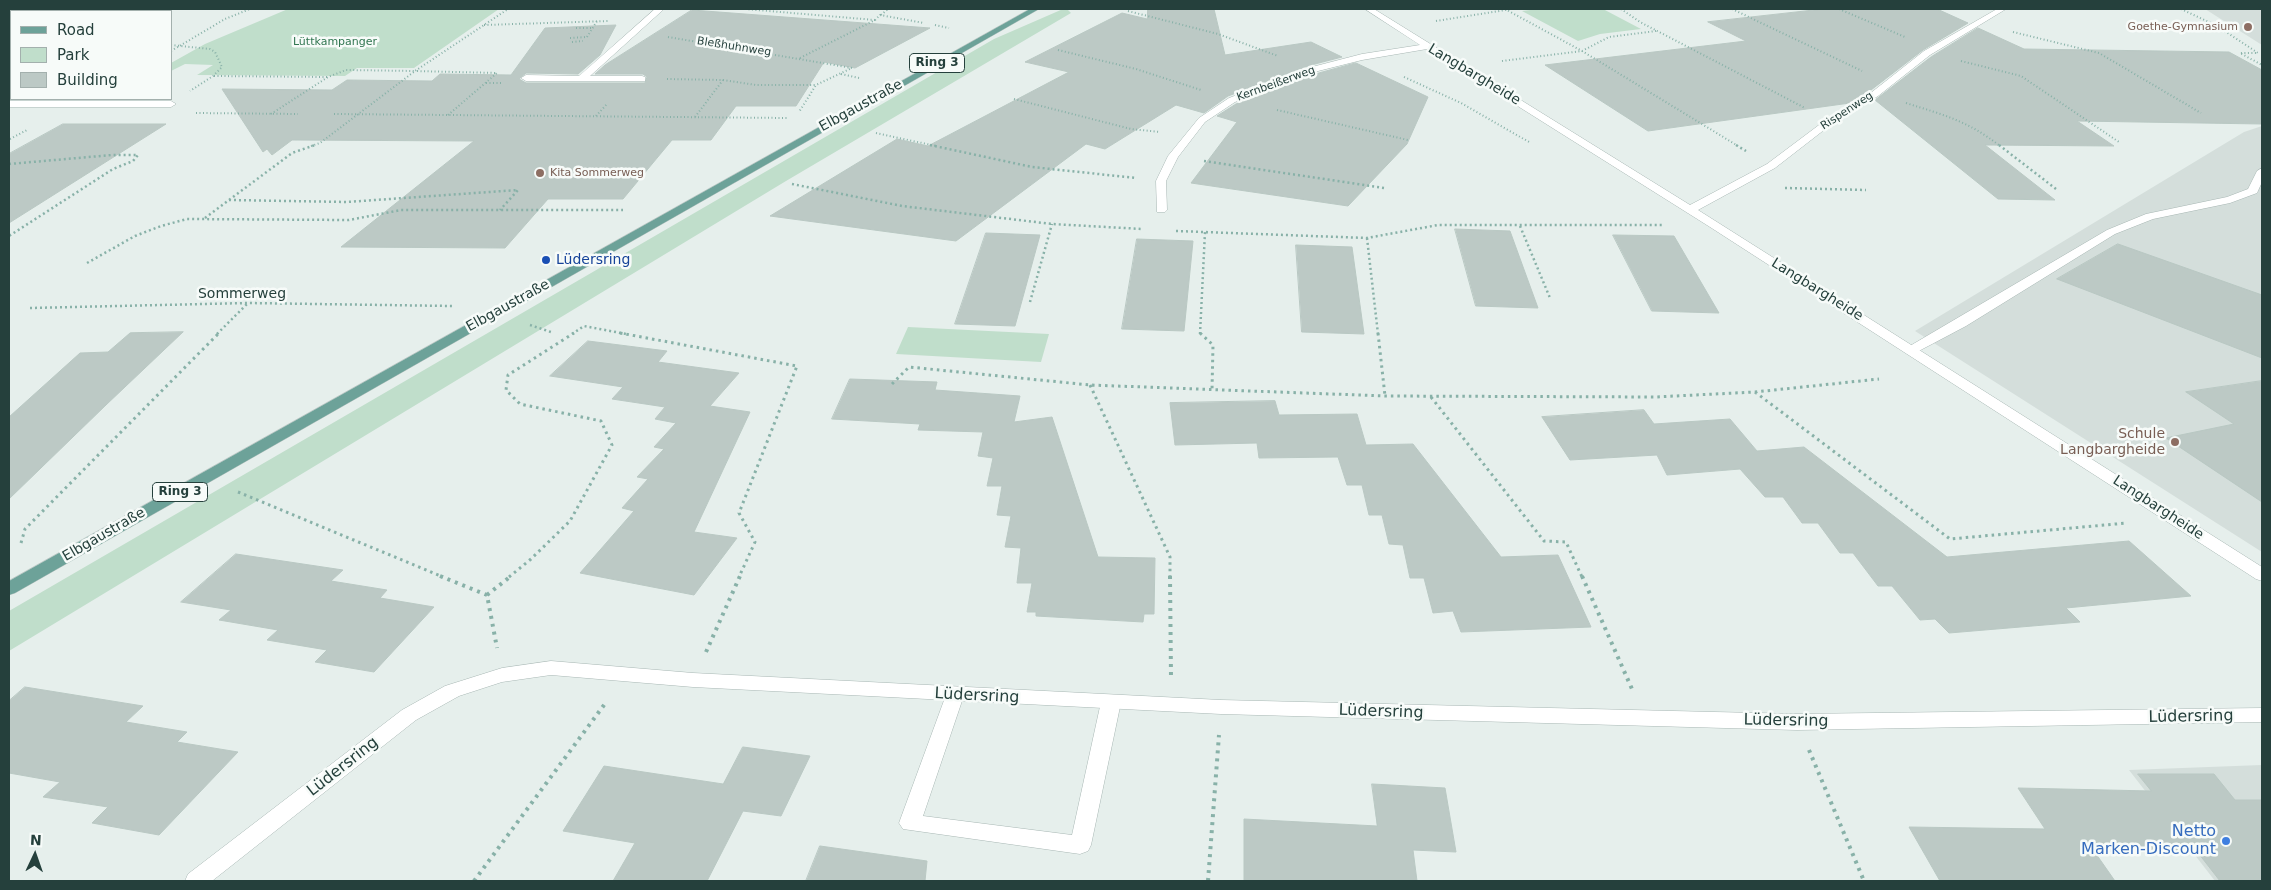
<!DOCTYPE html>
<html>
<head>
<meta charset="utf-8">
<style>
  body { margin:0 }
  #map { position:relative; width:2271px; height:890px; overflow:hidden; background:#e6efec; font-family:"DejaVu Sans",sans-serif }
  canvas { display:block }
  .frame { position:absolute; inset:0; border:10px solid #25403c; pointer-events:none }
  .legend { position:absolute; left:10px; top:10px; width:162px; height:90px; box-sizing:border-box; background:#f7fbf9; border:1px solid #a3b0ad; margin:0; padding:6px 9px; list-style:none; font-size:15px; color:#25403c }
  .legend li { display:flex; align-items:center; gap:10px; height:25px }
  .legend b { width:25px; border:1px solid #a3b0ad }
  .north { position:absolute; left:10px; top:830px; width:50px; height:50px; -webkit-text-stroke:4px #f7fbf9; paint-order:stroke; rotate:3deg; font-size:14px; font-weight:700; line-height:20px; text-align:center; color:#25403c }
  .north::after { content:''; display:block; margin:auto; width:18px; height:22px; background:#25403c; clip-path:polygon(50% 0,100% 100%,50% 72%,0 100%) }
</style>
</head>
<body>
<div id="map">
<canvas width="2271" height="890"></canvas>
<div class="frame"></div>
<ul class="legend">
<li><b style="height:6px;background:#6da299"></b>Road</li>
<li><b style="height:14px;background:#c0decb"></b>Park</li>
<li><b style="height:14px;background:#bcc9c5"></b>Building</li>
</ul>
<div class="north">N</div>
</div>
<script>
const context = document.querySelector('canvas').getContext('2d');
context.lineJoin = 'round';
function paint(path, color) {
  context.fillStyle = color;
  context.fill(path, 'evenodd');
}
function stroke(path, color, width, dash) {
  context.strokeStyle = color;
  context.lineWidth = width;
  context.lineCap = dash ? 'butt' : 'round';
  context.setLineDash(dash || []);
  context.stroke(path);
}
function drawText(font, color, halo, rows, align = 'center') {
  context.font = font + ' "DejaVu Sans",sans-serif';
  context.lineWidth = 5;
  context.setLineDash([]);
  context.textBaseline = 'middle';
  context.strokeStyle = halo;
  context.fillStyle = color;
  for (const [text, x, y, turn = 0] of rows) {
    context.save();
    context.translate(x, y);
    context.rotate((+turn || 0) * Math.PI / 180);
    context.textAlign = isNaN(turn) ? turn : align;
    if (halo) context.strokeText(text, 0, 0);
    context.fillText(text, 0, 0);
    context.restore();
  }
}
paint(new Path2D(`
  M2205 9H2262V45Z
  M2262 126V552L1915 331 2244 132Z
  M2262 765V881H2215L2129 770Z`), '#d4dedb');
paint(new Path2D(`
  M288 9H499L414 68H357L345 76 197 75 213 65 185 64 171 71V63L205 44Z
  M1063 9H1067L1071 13 786 181 9 651V611L994 39Z
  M1539 9H1603L1641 29 1600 34 1578 41 1522 11Z
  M908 327 1049 334 1041 362 896 354Z`), '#c0decb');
const building = new Path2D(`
  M1148 9H1214L1225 55 1311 42 1342 57 1311 65 1228 96 1204 113 1176 105 1105 149 1086 144 956 241 770 216 897 139 928 146 1069 72 1025 62 1122 13 1147 19Z
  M1823 9H1937L1968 23 1923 50 1871 90 1850 103 1648 131 1545 65 1746 41 1708 22Z
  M692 10 930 28 855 68 824 62 796 106H736L711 140H672L623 199H548L505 248 341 247 474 141 292 140 272 155 267 149 263 152 222 89 332 90 347 80 432 81 440 74 511 75 545 28 616 25 600 55 578 74 526 73 519 79 526 83H645L647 77 643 74H595L605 65Z
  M1978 28 2024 49 2229 52 2262 70V124L2077 121 2114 146 1985 145 2055 200 1998 199 1875 100 1931 57Z
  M1356 63 1428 97 1407 144 1348 206 1191 183 1237 122 1217 116 1236 104 1319 73Z
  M63 124H166L9 223V154Z
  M1455 229 1510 231 1538 308 1476 306Z
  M986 233 1040 235 1015 326 955 324Z
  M1613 235 1674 236 1719 313 1652 311Z
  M1137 239 1193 241 1184 331 1122 329Z
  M2118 244 2262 295V358L2057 279Z
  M1296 245 1352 247 1364 334 1302 332Z
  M183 332 106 405 9 499V417L80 353 108 352 130 333Z
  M588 341 667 351 658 362 739 373 710 406 750 412 694 532 737 538 694 595 580 573 634 511 622 508 648 479 637 477 664 449 654 447 676 423 655 419 665 407 612 399 623 387 550 376Z
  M850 379 937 382 935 390 1020 396 1014 422 1052 417 1098 557 1155 558 1154 614H1144L1143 622 1036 616V612H1027L1032 583H1017L1021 548 1005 547 1011 516 997 515 1002 486H987L993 458 978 456 983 432 918 430 920 424 832 419Z
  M2262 381V502L2166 438 2234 424 2186 392Z
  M1275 401 1279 415 1357 414 1366 445 1413 444 1501 557 1558 555 1591 627 1461 632 1453 611 1433 613 1424 578H1410L1403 545 1389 544 1382 515H1369L1362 485H1347L1338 457 1259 458 1257 443 1175 445 1170 403Z
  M1644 410 1654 424 1730 419 1757 451 1804 447 1947 557 2129 541 2191 596 2066 608 2080 622 1949 633 1935 619 1920 620 1892 586H1878L1853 553H1840L1818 523H1802L1783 497H1765L1740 469 1667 475 1657 455 1570 460 1542 417Z
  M236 554 343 570 331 581 387 590 380 598 434 607 374 672 315 662 327 650 267 640 278 630 219 620 231 610 181 602Z
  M25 687 143 706 126 722 187 732 177 742 238 752 159 835 92 823 108 807 43 797 60 782 9 773V701Z
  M743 747 810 756 781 816 743 811 707 881H613L635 843 563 831 604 766 723 784Z
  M2138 774H2214L2235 800H2262V881H2220L2199 854 2094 851 2115 881H1940L1909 827 2045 829 2018 788 2151 791Z
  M1372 784 1445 788 1456 852 1413 850 1417 881H1244V819L1377 826Z
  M820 846 927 861 925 881H806Z`);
paint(building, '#bcc9c5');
stroke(building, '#b9c8c3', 1);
const service = new Path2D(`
  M2262 168V182L2257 193 2230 203 2153 219 2115 234 1966 326 1915 353 1910 354 1903 350 2107 230 2146 214 2227 197 2248 189 2257 171Z
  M955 688 962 690 964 695 923 816 1072 835 1101 702 1104 697 1111 695 1118 697 1121 702 1091 845 1088 851 1080 854 903 829 899 823 946 695 948 690Z`);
const minor = new Path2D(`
  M30 9H44L41 11H29Z
  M655 9H664L590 76H642L645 77V81H526L521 78 526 75 579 76Z
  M1365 9H1374L1690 205 1767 164 1827 119 1872 92 1924 51 1997 9H2006L1930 55 1878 96 1833 123 1775 168 1698 210 2262 567V581L2256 579 1710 227 1427 49 1362 60 1318 71 1235 102 1205 122 1178 157 1166 181 1167 210 1165 212H1157L1156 181 1168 156 1199 118 1229 98 1312 67 1362 54 1420 45Z
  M9 18H11V23H9Z
  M9 101H171L176 104 171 107H9Z
  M551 661 693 673 1221 700 1797 714 2262 708V722L1797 730 1221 714 693 687 551 675 502 682 459 696 416 720 212 881H185L188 874 402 710 445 686 502 668Z`);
const primary = new Path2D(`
  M1030 9H1039L15 593 9 595V581Z`);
stroke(service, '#a8b7b4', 1);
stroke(minor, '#a8b7b4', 1);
stroke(primary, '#c2cac8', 1);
stroke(new Path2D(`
  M75 9 85 11
  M745 9 875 20
  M1505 9 1582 51 1738 146
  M1621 9 1640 22 1805 108
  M1732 9 1862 71
  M1839 9 1905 37
  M2181 9 2217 26 2258 53H2240L2262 65
  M1128 11 1218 34 1278 56
  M881 15 888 9
  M1436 21 1512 9
  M484 25 608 21
  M935 25 949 28
  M576 28H593
  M2013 32 2099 53 2201 113
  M587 37 597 21
  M668 37 852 68 816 85 799 112
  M570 38 587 37
  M572 42 583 41
  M171 45 210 49 215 52 222 67 213 76 190 91
  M1058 50 1136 69 1201 90
  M171 51 225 19 250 9
  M9 57 11 58
  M800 58 875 20 880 15 924 23
  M1502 61 1582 51 1609 37 1656 31
  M1961 61 2021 76 2119 142
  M841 74 859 78
  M214 76 327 77
  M1404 77 1461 103 1529 142
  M667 79 723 80 756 85H816
  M486 83H502
  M1014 99 1131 129 1160 132
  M1906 103C1944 115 1968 121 2000 146
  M1277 110 1408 140
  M196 113 298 114
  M271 114 328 77 346 70 415 71
  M334 114 788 118
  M448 115 497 73 415 71 508 9
  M596 116 607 104
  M695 117 723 80
  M876 133 936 146
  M10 139 27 130
  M311 146 320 143 415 71`), '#88b1a8', 2, [1, 2.5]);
stroke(new Path2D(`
  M930 145 1032 167 1136 178
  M1736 145 1746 151
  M1999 145 2056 189
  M1204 161 1384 188
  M9 164 112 155H138L133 161 113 169 9 236
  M792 184 902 206 1052 224 1142 229
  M1785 188 1866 190
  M229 200 347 202 518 190 500 210
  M205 218 292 153 315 145
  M1520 226 1550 298
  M1176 231 1367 238 1438 225H1663
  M1367 238 1378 334
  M87 263 135 236 161 226 187 219 349 220 401 210H623
  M1030 302 1052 224
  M30 308 248 303 452 306
  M530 325 551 332
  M217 334 248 303
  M572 334 584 326 626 334
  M1200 334 1205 232`), '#88b1a8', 2.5, [2, 3]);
stroke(new Path2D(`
  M620 333 797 366 739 513 755 542 739 577
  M1200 333 1213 345 1212 390
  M1378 333 1385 396
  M892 384 909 367 1090 385 1385 396 1655 397 1755 392 1879 379
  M1090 385 1170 557V577
  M1755 392 1950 539 2127 523
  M1431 397 1544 541 1566 542 1582 577
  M238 492 443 577
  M21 543 25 529 219 333
  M509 577 531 559 570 521 612 445 601 421 520 404 506 390 508 375 574 333`), '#88b1a8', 3, [2.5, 4]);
stroke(new Path2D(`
  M440 576 487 595 497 648
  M1170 576 1171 677
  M1582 576 1632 689
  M487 595 511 576
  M706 652 740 576
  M1809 750 1864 881
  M474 881 607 701
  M1208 881 1219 735`), '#88b1a8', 4, [3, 5]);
paint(service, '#fff');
paint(minor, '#fff');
paint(primary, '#6da299');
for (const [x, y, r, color] of [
  [2248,27,5,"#8d6e63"],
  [540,173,5,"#8d6e63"],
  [546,260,5,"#1a4fb4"],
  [2175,442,5,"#8d6e63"],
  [2226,841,5,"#3f7fe0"]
]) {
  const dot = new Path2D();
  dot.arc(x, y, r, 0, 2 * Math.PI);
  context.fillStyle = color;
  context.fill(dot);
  stroke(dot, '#f7fbf9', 2);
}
drawText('11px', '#785e54', '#f7fbf9', [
  ["Goethe-Gymnasium",2238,27],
  ["Kita Sommerweg",550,173,"left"]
], 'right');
drawText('11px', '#317651', '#f7fbf9', [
  ["Lüttkampanger",335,42]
]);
drawText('11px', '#25403c', '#f7fbf9', [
  ["Bleßhuhnweg",734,47,9],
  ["Kernbeißerweg",1276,84,-20],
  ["Rispenweg",1847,111,-33]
]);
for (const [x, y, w] of [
  [937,63,55],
  [180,492,55]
]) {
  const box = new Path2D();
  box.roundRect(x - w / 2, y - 9.5, w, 19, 4);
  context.fillStyle = '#f7fbf9';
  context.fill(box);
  stroke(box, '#25403c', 1);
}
drawText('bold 12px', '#25403c', null, [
  ["Ring 3",937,63],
  ["Ring 3",180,492]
]);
drawText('14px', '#25403c', '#f7fbf9', [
  ["Langbargheide",1474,75,31],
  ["Elbgaustraße",861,106,-29],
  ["Langbargheide",1817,290,32],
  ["Sommerweg",242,294],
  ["Elbgaustraße",508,306,-29],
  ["Langbargheide",2158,508,33],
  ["Elbgaustraße",104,535,-30]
]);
drawText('14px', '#164399', '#f7fbf9', [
  ["Lüdersring",556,260]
], 'left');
drawText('14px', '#785e54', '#f7fbf9', [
  ["Schule",2165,434],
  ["Langbargheide",2165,450]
], 'right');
drawText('16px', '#25403c', '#f7fbf9', [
  ["Lüdersring",977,696,3],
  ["Lüdersring",1381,712,2],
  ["Lüdersring",2191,717,-1],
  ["Lüdersring",1786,721,1],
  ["Lüdersring",343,767,-38]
]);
drawText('16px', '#366cbe', '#f7fbf9', [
  ["Netto",2216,832],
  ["Marken-Discount",2216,850]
], 'right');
</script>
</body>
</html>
